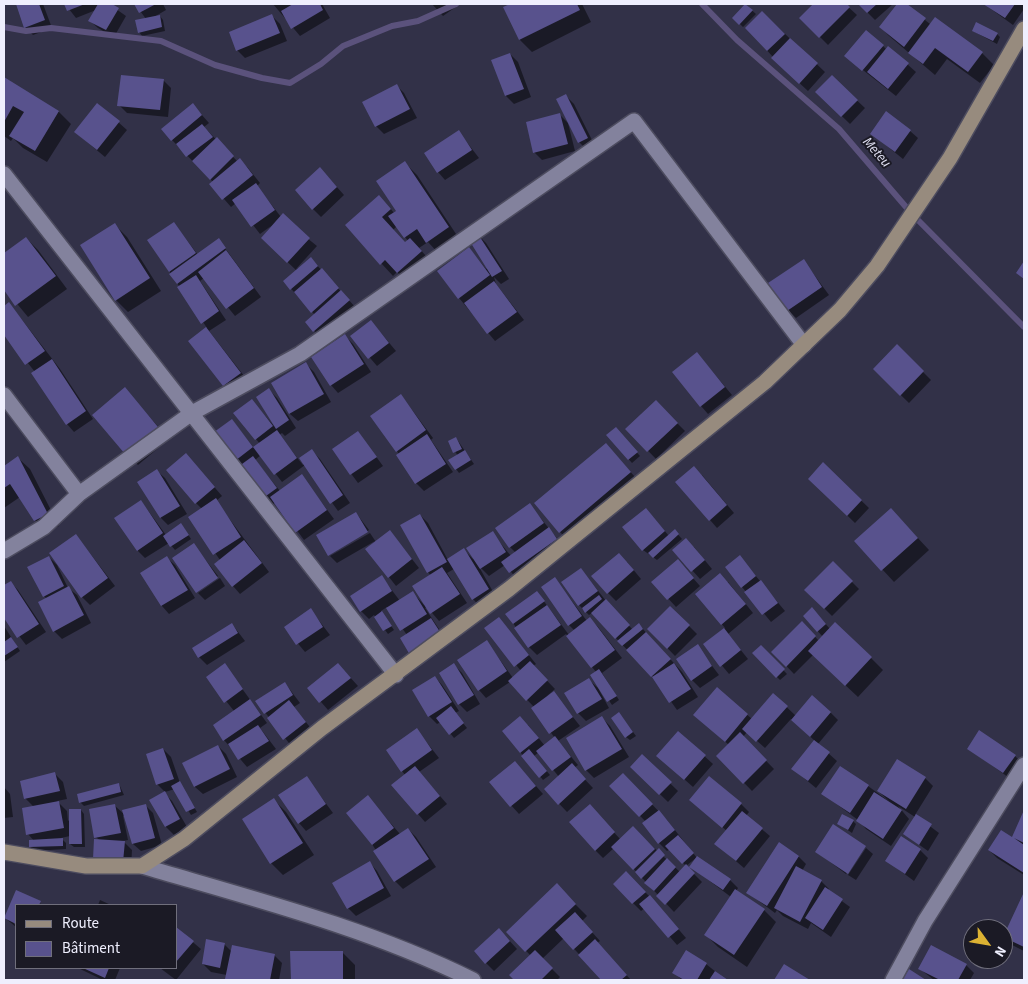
<!DOCTYPE html>
<html>
<head>
<meta charset="utf-8">
<style>
  body { margin:0 }
  #map { position:relative; width:1028px; height:984px; overflow:hidden; background:#323148; font-family:"Source Sans 3",sans-serif }
  canvas { display:block }
  .frame { position:absolute; inset:0; border:5px solid #efeffe; pointer-events:none }
  .legend { position:absolute; left:15px; top:904px; width:162px; height:65px; box-sizing:border-box; background:#1b1a25; border:1px solid #706f7c; margin:0; padding:6px 9px; list-style:none; font-size:15px; color:#efeffe }
  .legend li { display:flex; align-items:center; gap:10px; height:25px }
  .legend b { width:25px; border:1px solid #706f7c }
  .north { position:absolute; left:963px; top:919px; width:50px; height:50px; box-sizing:border-box; background:#1b1a25; border:1px solid #706f7c; border-radius:50%; rotate:122deg; font-size:14px; font-weight:700; line-height:20px; text-align:center; color:#efeffe }
  .north::after { content:''; display:block; margin:auto; width:18px; height:22px; background:#dcb233; clip-path:polygon(50% 0,100% 100%,50% 72%,0 100%) }
</style>
</head>
<body>
<div id="map">
<canvas width="1028" height="984"></canvas>
<div class="frame"></div>
<ul class="legend">
<li><b style="height:6px;background:#978b7e"></b>Route</li>
<li><b style="height:14px;background:#58528d"></b>Bâtiment</li>
</ul>
<div class="north">N</div>
</div>
<script>
const context = document.querySelector('canvas').getContext('2d');
context.lineJoin = 'round';
function paint(path, color) {
  context.fillStyle = color;
  context.fill(path, 'evenodd');
}
function stroke(path, color, width, dash) {
  context.strokeStyle = color;
  context.lineWidth = width;
  context.lineCap = dash ? 'butt' : 'round';
  context.setLineDash(dash || []);
  context.stroke(path);
}
function drawText(font, color, halo, rows, align = 'center') {
  context.font = font + ' "Source Sans 3",sans-serif';
  context.lineWidth = 4;
  context.setLineDash([]);
  context.textBaseline = 'middle';
  context.strokeStyle = halo;
  context.fillStyle = color;
  for (const [text, x, y, turn = 0] of rows) {
    context.save();
    context.translate(x, y);
    context.rotate((+turn || 0) * Math.PI / 180);
    context.textAlign = isNaN(turn) ? turn : align;
    if (halo) context.strokeText(text, 0, 0);
    context.fillText(text, 0, 0);
    context.restore();
  }
}
paint(new Path2D(`
  M17 4H43L52 28 33 35 25 27Z
  M65 4H109L126 16 114 37 98 28 90 21 96 10 76 18Z
  M135 4H163L166 10 154 17 160 16 163 20 165 31 142 36 139 32 146 19Z
  M273 4H322L330 18 300 36Z
  M432 4H460L443 16Z
  M513 4H582L591 22 532 52 520 40 504 8Z
  M814 4H845L857 15 828 45 801 18Z
  M859 4H893L875 20Z
  M899 4H905L930 24 982 53 994 65 980 83 947 59 935 75 888 35 881 27Z
  M984 4H1024V9L1013 25Z
  M746 5 756 14 743 27 734 18Z
  M762 12 825 72 808 91 781 66 747 28Z
  M272 16 280 24 287 41 245 58 237 50Z
  M973 31 997 34 1000 37 997 44Z
  M883 46 887 50 889 48 916 72 896 96 854 63Z
  M510 54 518 62 531 97 514 104 506 96 493 61Z
  M832 77 865 108 850 124 817 92Z
  M4 79 59 112 71 124 47 162 23 148 13 138 11 141 4 136Z
  M163 80 171 88 168 117 127 113 119 105Z
  M396 85 404 93 417 118 384 134 376 126Z
  M566 96 574 104 595 146 587 150 579 142Z
  M98 104 127 130 105 157 75 132Z
  M193 105 209 123 204 127 238 162 240 160 248 168 260 183 257 186 281 217 317 246 296 269 314 262 357 309 322 339 306 322 315 315 284 281 297 271 262 238 271 226 260 234 236 203 231 207 211 184 213 182 172 140Z
  M560 115 568 123 575 151 542 160 534 152Z
  M910 131 918 138 903 159 872 134Z
  M459 132 479 158 445 180 438 172Z
  M405 163 417 175 460 240 439 254 428 242 419 248 433 264 410 284 397 272 393 276 346 225 390 208 394 213 397 211ZM397 226 408 241 405 243 393 230Z
  M328 177 344 195 321 217 313 209Z
  M174 223 198 255 219 240 261 297 235 316 204 278 200 281 226 320 209 331 248 381 232 393 190 341 207 328 149 241Z
  M115 225 127 237 161 291 128 312 116 300Z
  M478 235 486 243 509 279 501 284 494 277 496 284 524 320 495 341 459 298 469 248 486 269 488 268Z
  M26 238 38 250 67 289 28 317 4 288V255Z
  M804 261 829 295 796 318 788 310Z
  M9 303 60 369 93 419 74 432 67 424 35 372 4 333V307Z
  M371 321 396 351 377 366 352 337Z
  M345 336 353 344 371 372 338 393 331 385Z
  M897 346 931 380 909 403 874 369Z
  M697 353 732 395 708 414 701 406Z
  M306 364 314 372 331 402 298 421 290 414 273 383Z
  M125 389 169 439 138 465 126 453Z
  M269 390 277 398 296 428 285 436 282 433 279 435 303 465 312 451 320 459 350 503 338 511 305 465 282 482 261 455 255 460 280 491 302 476 334 519 304 540 276 502 263 511 232 473V420L254 448 260 444 235 413 251 400 274 426Z
  M401 395 433 438 431 440 453 472 424 491 416 483 397 451Z
  M656 402 685 431 656 459 627 429Z
  M358 432 383 466 358 483 333 449Z
  M619 432 640 456 632 463 607 435Z
  M456 438 474 464 459 473 456 469 458 456 449 442Z
  M606 444 642 485 572 544 560 532Z
  M186 454 222 496 216 501 269 572 240 594 233 586 220 560 190 517 202 509 196 503Z
  M18 458 30 469 59 526 47 532 35 520 20 497 4 508V468Z
  M823 464 869 508 855 523 810 479Z
  M157 471 165 478 187 514 168 525 161 518Z
  M702 475 734 513 717 528 710 520Z
  M141 501 166 535 184 528 191 539 175 550 169 543 145 558 138 551Z
  M530 505 564 547 518 580 505 565 489 576 478 565 496 597 480 607 473 599 454 569 447 573 467 603 439 621 427 607 425 608 449 644 419 662 407 635 387 607 381 611 394 630 388 634 374 615 369 619 361 611 382 577 400 601 413 593 424 605 431 576 428 572 420 515 428 523 448 560 464 550 473 559 492 533 511 556 516 553 510 547Z
  M356 513 369 530 329 555 317 535Z
  M653 517 669 536 675 531 682 539 657 560 643 550Z
  M903 522 929 550 894 582 856 541Z
  M390 531 419 568 396 586 367 549 375 541 337 563 330 556 370 533 376 542Z
  M76 535 115 586 90 605 82 597Z
  M194 545 218 576 197 591Z
  M694 547 712 569 700 579 674 550Z
  M49 557 57 565 68 588 77 595 91 623 62 639 54 631 47 599 44 596Z
  M740 557 785 611 771 622 742 587Z
  M167 558 175 565 195 598 169 614 162 606 142 573Z
  M627 562 641 579 616 601 608 593Z
  M833 563 859 589 832 616 806 590Z
  M581 569 606 601 633 630 642 628 682 672 698 697 677 710 655 679 592 613 589 615 579 605Z
  M685 569 700 586 676 607 653 582Z
  M220 578 225 586 205 600 198 593Z
  M555 579 587 621 590 619 598 627 622 658 602 673 619 700 612 705 592 675 596 672 566 634 537 655 529 647 507 614 537 592 569 635 575 631 569 625Z
  M10 582 18 590 46 632 26 645 4 616V587Z
  M728 582 753 613 728 634 748 659 729 674 704 644 725 628 697 594Z
  M670 607 697 634 675 656 649 629Z
  M311 610 330 635 305 652 285 628Z
  M816 613 830 629 871 658 883 670 858 697 813 655 794 674 773 652 802 623 819 641 823 637 804 616Z
  M499 618 536 664 533 666 555 689 547 696 554 693 580 726 558 741 578 765 574 768 593 788 567 812 546 790 559 777 539 752 534 756 550 775 543 780 503 731 528 725 545 746 555 738 532 708 534 707 510 682 486 698 479 690 487 642 513 678 521 671 486 628Z
  M232 624 245 641 207 665 199 657Z
  M4 626 20 651 4 662Z
  M697 646 719 675 700 688 692 680Z
  M761 647 787 674 780 680 754 654Z
  M338 664 358 686 328 710 309 688Z
  M225 665 267 723 260 728 276 749 247 767 224 740 234 711 207 677Z
  M454 665 462 673 480 704 467 712 459 704Z
  M435 677 442 685 459 711 455 713 467 728 454 738 441 722 437 724 429 716 413 691Z
  M589 680 598 688 609 708 586 721 578 713Z
  M285 683 300 703 294 707 313 731 292 747 257 702Z
  M717 689 752 719 774 695 796 716 812 697 831 713 838 720 818 744 837 761 816 788 793 769 815 741 791 719 765 748 747 732 743 737 774 769 752 791 718 756 729 745 695 715Z
  M622 717 636 736 630 740 626 737Z
  M602 718 610 726 629 757 594 778 586 770Z
  M417 730 439 758 419 772 447 804 425 822 393 785 405 775 402 771Z
  M678 732 713 764 693 787 666 763Z
  M218 746 226 754 237 777 203 794 195 787 184 763Z
  M968 748 1015 756 1023 764 1012 780Z
  M163 749 171 757 180 783 197 812 191 815 175 789 165 792 157 784Z
  M642 756 678 791 668 802 632 767Z
  M515 762 543 794 519 814 491 783Z
  M55 774 63 782 67 799 57 801 67 811 68 821 81 810 84 814 85 847H74L70 844V836L61 838 66 843V849L34 851 30 847 34 841 28 834 34 807 25 798Z
  M623 774 667 820 697 858 730 880 738 888 736 891 764 910 776 922 747 967 718 947 706 935 731 897 691 867 696 858 686 866 702 882 674 912 614 848 603 858 595 850 597 814 621 840 633 828 680 872 686 866 670 849 667 851 659 843 644 824 646 822 611 786Z
  M307 778 333 813 306 831 299 823Z
  M709 778 741 804 749 812 746 816 770 836 744 868 716 844 727 831 690 800Z
  M925 778 933 786 915 815 939 833 928 851 904 834 915 817 898 806 909 819 891 846 866 829 858 820 823 794 868 786 890 802 878 791Z
  M119 784 124 795 84 806 80 802Z
  M4 787 10 794 13 817 4 818Z
  M164 793 172 801 187 827 174 835 166 827 151 800Z
  M368 797 400 834 408 829 416 837 436 867 403 889 395 881 372 844Z
  M274 800 286 812 314 855 283 875 271 863Z
  M114 805 125 815 123 816 128 840 123 841 132 850 131 869 96 837Z
  M145 805 153 813 162 845 141 851 133 844Z
  M1024 813V875L997 858 989 850 1013 839Z
  M853 821 856 824 852 833 839 824Z
  M864 846 846 874 817 852Z
  M866 848 873 854 856 880 848 875Z
  M920 850 928 858 914 881 887 861Z
  M798 856 806 864 802 871 821 881 829 889 828 891 850 907 831 937 811 923 808 929 783 916 777 910 775 913 748 893Z
  M370 863 377 871 391 896 356 916 348 908Z
  M626 873 657 904 686 938 677 945 645 908 641 911 614 884Z
  M556 885 587 916 582 921 600 941 597 943 631 980H603L564 938 542 959 560 977 557 980H516L511 975 531 956 508 932Z
  M17 892 43 905H16V923L13 921 16 927 5 918Z
  M1024 895V951L1012 945 1004 937Z
  M100 900 111 905H98Z
  M176 928 201 949 176 980 160 968H176Z
  M507 938 517 949 494 971 486 963Z
  M224 944 232 952 274 955 282 963 279 980H228L227 975 211 972 203 964Z
  M687 952 706 964 726 980H682L674 973Z
  M292 953H343L355 965V980H292Z
  M966 965 974 973 970 980H934L920 969Z
  M78 968H120L115 980H103Z`), '#0007');
stroke(new Path2D(`
  M702 4 737 40 839 129 912 214 1024 327
  M4 27 26 31 51 28 161 41 215 65 262 78 290 83 321 64 343 46 392 26 418 21 456 4`), '#5b527c', 6);
paint(new Path2D(`
  M16 4H39L45 20 24 28Z
  M64 4H85L67 11Z
  M98 4H112L119 8 106 30 88 21Z
  M134 4H156L139 13Z
  M293 4H320L323 10 291 29 281 11Z
  M510 4H577L580 10 519 40 503 7Z
  M745 4 753 10 739 25 732 18Z
  M813 4H847L850 7 819 38 799 18Z
  M858 4H877L867 13Z
  M897 4H907L926 18 904 47 879 27Z
  M983 4H1015L1005 18Z
  M762 11 785 34 767 51 745 28Z
  M272 14 280 33 236 51 229 32Z
  M160 15 162 27 138 33 135 20Z
  M935 17 983 52 968 72 935 48 923 64 908 53Z
  M976 22 998 33 993 41 972 31Z
  M866 30 884 45 862 71 844 56Z
  M790 38 818 63 799 84 771 58Z
  M888 46 909 63 888 89 867 72Z
  M510 53 524 89 505 96 491 60Z
  M121 75 164 79 160 110 117 106Z
  M832 75 858 100 841 117 815 92Z
  M4 77 59 111 35 151 9 136 24 112 13 106 4 122Z
  M397 84 410 109 375 127 362 102Z
  M566 94 588 138 578 143 556 99Z
  M97 103 120 121 97 150 74 132Z
  M193 103 202 115 171 141 161 129Z
  M886 111 911 130 895 152 870 134Z
  M560 113 568 144 533 153 526 122Z
  M202 124 213 137 186 157 176 144Z
  M459 130 472 150 437 173 424 153Z
  M217 137 234 156 210 180 192 161Z
  M240 158 253 175 222 200 209 184Z
  M405 161 449 227 426 243 417 229 404 238 388 216 396 211 376 181Z
  M320 167 337 187 312 210 295 190Z
  M256 183 275 210 251 227 232 200Z
  M379 195 391 209 382 217 405 242 410 238 422 251 397 273 385 260 380 265 345 225Z
  M283 213 310 238 287 263 261 238Z
  M174 222 196 253 169 272 147 240Z
  M115 223 150 278 115 301 80 245Z
  M478 234 502 271 492 277 469 240Z
  M26 237 56 276 15 306 4 290V253Z
  M219 238 226 248 177 284 169 274Z
  M469 247 490 275 458 299 437 271Z
  M226 250 254 288 226 309 198 272Z
  M311 257 318 266 290 290 283 281Z
  M804 259 822 287 787 311 768 283Z
  M1024 261V279L1016 273Z
  M322 268 339 288 311 313 294 292Z
  M196 275 219 311 201 324 177 287Z
  M494 281 517 312 487 334 464 303Z
  M341 290 350 300 313 332 305 322Z
  M9 302 45 351 25 365 4 335V306Z
  M371 320 389 343 368 359 350 336Z
  M206 327 241 373 223 386 188 341Z
  M345 334 364 364 330 386 311 357Z
  M897 344 924 371 900 396 873 369Z
  M697 352 725 387 700 407 672 372Z
  M52 359 86 411 66 425 31 373Z
  M306 362 324 394 289 414 271 383Z
  M125 387 158 427 125 454 92 415Z
  M269 388 289 420 276 429 256 397Z
  M401 394 426 430 396 452 370 416Z
  M252 399 273 426 255 440 233 413Z
  M656 400 678 423 647 452 625 429Z
  M232 419 253 447 231 464 210 435Z
  M616 427 638 452 628 460 606 435Z
  M277 430 297 458 274 475 253 447Z
  M358 431 377 457 350 475 332 449Z
  M427 434 446 464 415 484 396 455Z
  M456 437 462 449 453 453 448 441Z
  M606 443 631 472 559 533 534 503Z
  M312 449 343 495 330 504 299 458Z
  M465 450 471 460 455 470 448 460Z
  M186 453 215 487 195 504 166 470Z
  M18 456 48 514 34 521 10 484 4 488V466Z
  M253 456 277 488 255 504 231 472Z
  M823 462 862 500 847 516 808 479Z
  M694 466 727 505 709 521 675 482Z
  M157 469 180 506 160 518 137 482Z
  M302 474 327 510 295 533 270 497Z
  M216 498 241 537 213 555 188 517Z
  M141 500 163 533 137 551 114 518Z
  M530 503 544 523 509 548 495 528Z
  M646 508 665 531 642 551 622 527Z
  M891 508 918 538 881 571 854 541Z
  M356 512 368 532 328 556 316 535Z
  M420 514 447 562 427 573 400 525Z
  M181 523 189 535 170 547 163 536Z
  M549 527 557 539 509 573 501 562Z
  M675 529 679 534 653 558 648 553Z
  M390 530 412 559 388 578 365 549Z
  M493 531 506 552 480 569 466 548Z
  M76 534 108 578 81 598 49 553Z
  M686 538 705 560 691 572 672 550Z
  M244 540 262 563 232 587 214 564Z
  M194 543 218 578 196 593 172 558Z
  M464 548 489 589 472 600 447 559Z
  M619 553 634 570 607 594 591 576Z
  M740 555 756 576 741 588 725 567Z
  M49 556 64 586 43 597 27 567Z
  M167 556 188 590 161 606 140 573Z
  M678 559 694 578 667 600 651 582Z
  M833 561 853 581 824 609 804 590Z
  M442 567 460 594 430 614 412 586Z
  M581 568 598 591 578 606 561 582Z
  M720 573 746 604 721 625 695 594Z
  M382 575 392 591 360 612 350 596Z
  M555 577 582 616 568 626 541 587Z
  M761 580 778 603 762 615 744 592Z
  M11 581 39 624 17 638 4 618V585Z
  M69 586 84 615 53 632 38 602Z
  M413 591 427 614 400 631 386 608Z
  M537 591 545 601 513 624 505 614Z
  M599 595 602 599 585 613 582 608Z
  M606 599 630 625 615 639 591 613Z
  M547 605 561 625 528 648 514 628Z
  M670 606 690 625 667 649 647 629Z
  M812 607 826 624 817 632 803 616Z
  M311 608 323 627 296 645 284 627Z
  M382 611 392 626 383 631 374 617Z
  M499 617 529 655 514 667 484 628Z
  M590 617 615 650 591 668 566 636Z
  M431 618 442 635 410 655 400 638Z
  M802 621 816 636 786 667 771 652Z
  M835 622 872 657 845 686 808 651Z
  M232 623 238 633 198 658 192 648Z
  M639 623 643 629 622 646 617 641Z
  M724 628 741 650 720 667 703 644Z
  M646 632 671 659 651 677 626 650Z
  M11 637 18 647 4 656V642Z
  M487 640 507 671 478 691 457 660Z
  M698 644 712 666 691 681 676 659Z
  M761 645 785 669 776 678 752 653Z
  M530 661 548 680 526 701 508 681Z
  M225 663 243 689 224 703 206 677Z
  M338 663 351 678 319 703 307 688Z
  M454 663 474 695 458 705 439 673Z
  M674 663 691 689 669 703 652 677Z
  M599 669 617 696 607 702 590 675Z
  M435 676 452 702 428 717 412 690Z
  M589 678 602 699 577 714 564 693Z
  M285 682 293 695 264 714 255 701Z
  M717 687 748 714 725 742 693 715Z
  M554 691 573 717 549 734 531 708Z
  M773 693 788 706 756 742 742 729Z
  M812 695 831 712 810 737 791 720Z
  M250 699 261 715 223 741 213 725Z
  M289 700 306 722 283 740 267 718Z
  M451 706 464 723 449 735 436 718Z
  M619 712 633 732 625 738 611 718Z
  M520 716 539 738 520 753 502 731Z
  M602 716 622 749 585 771 566 738Z
  M258 725 269 741 238 760 228 744Z
  M417 728 432 750 401 772 386 750Z
  M979 730 1016 755 1003 773 967 749Z
  M678 731 706 755 684 780 656 756Z
  M740 732 767 760 743 784 716 756Z
  M555 736 571 757 552 771 536 751Z
  M814 740 830 752 808 781 791 769Z
  M218 745 230 769 194 787 182 763Z
  M163 748 174 779 156 785 146 754Z
  M529 749 547 771 539 778 521 756Z
  M642 754 672 782 659 795 630 767Z
  M897 759 926 777 906 809 877 791Z
  M515 761 536 786 510 807 489 782Z
  M572 763 586 779 558 805 544 789Z
  M415 766 440 796 417 815 391 785Z
  M840 766 869 785 850 813 821 794Z
  M55 772 60 791 24 799 20 781Z
  M623 773 653 804 639 817 609 786Z
  M307 776 326 804 298 824 278 795Z
  M709 776 742 803 722 828 689 800Z
  M180 781 195 808 186 812 171 786Z
  M119 783 121 792 79 803 77 794Z
  M165 791 180 819 165 827 149 800Z
  M874 792 902 810 883 839 856 821Z
  M368 795 394 828 372 845 346 813Z
  M274 798 303 843 270 864 242 819Z
  M59 801 64 828 26 835 22 808Z
  M115 804 121 833 94 838 89 809Z
  M146 804 155 838 132 844 122 810Z
  M590 804 615 832 595 851 569 822Z
  M69 809H81L82 844H69Z
  M659 810 675 830 658 844 642 823Z
  M1024 810V843L1014 838 1024 845V873L988 850 1001 830 1012 837Z
  M742 811 763 828 736 861 714 844Z
  M842 814 854 820 848 830 837 824Z
  M916 814 932 824 919 845 903 834Z
  M833 824 866 846 848 874 815 852Z
  M633 826 655 849 633 870 611 847Z
  M408 828 429 859 394 882 373 851Z
  M678 835 694 853 682 864 665 846Z
  M901 836 921 849 905 874 885 861Z
  M63 838V846L29 847V840Z
  M94 839 125 841 123 862 93 859Z
  M779 842 799 856 767 906 746 893Z
  M659 848 665 855 641 879 635 872Z
  M697 856 731 879 723 890 689 867Z
  M667 858 676 867 654 891 644 883Z
  M370 861 384 888 347 909 332 883Z
  M686 864 695 873 665 905 656 896Z
  M796 866 822 880 800 922 774 908Z
  M626 871 646 892 632 904 613 884Z
  M557 883 576 904 525 952 506 932Z
  M825 887 843 899 823 930 805 918Z
  M735 889 765 909 734 955 704 935Z
  M16 890 41 901 39 905H16V924L4 918Z
  M1024 892V947L1003 937Z
  M650 895 679 929 668 938 639 904Z
  M575 912 593 932 573 950 555 930Z
  M176 927 194 941 176 962Z
  M499 928 510 941 485 964 474 951Z
  M206 939 225 943 220 968 202 964Z
  M595 939 627 975 621 980H601L578 955Z
  M232 945 275 954 270 980 225 979Z
  M931 945 967 964 958 980H940L918 969Z
  M535 950 553 968 541 980H514L509 975Z
  M686 950 707 963 697 980H684L672 973Z
  M290 951H343V980H291Z
  M784 964 810 980H774Z
  M83 968H109L105 978Z
  M909 969 926 980H902Z
  M715 971 728 980H709Z`), '#58528d');
const street = new Path2D(`
  M4 174 396 675
  M4 395 79 494
  M4 551 44 527 79 494 192 413 300 354 634 121 804 345
  M142 866C254 899 368 928 473 980
  M893 980 925 921 1024 765`);
const secondary = new Path2D(`
  M4 852 86 866H142L184 839 322 728 509 589 765 382 840 310 877 266 950 158 1024 29`);
stroke(street, '#4d4c5f', 18);
stroke(secondary, '#4d4c5f', 18);
stroke(street, '#83829d', 15);
stroke(secondary, '#978b7e', 15);
drawText('italic 14px', '#e0e0f2', '#1b1a25', [
  ["Meteu",876,153,49]
]);
</script>
</body>
</html>
